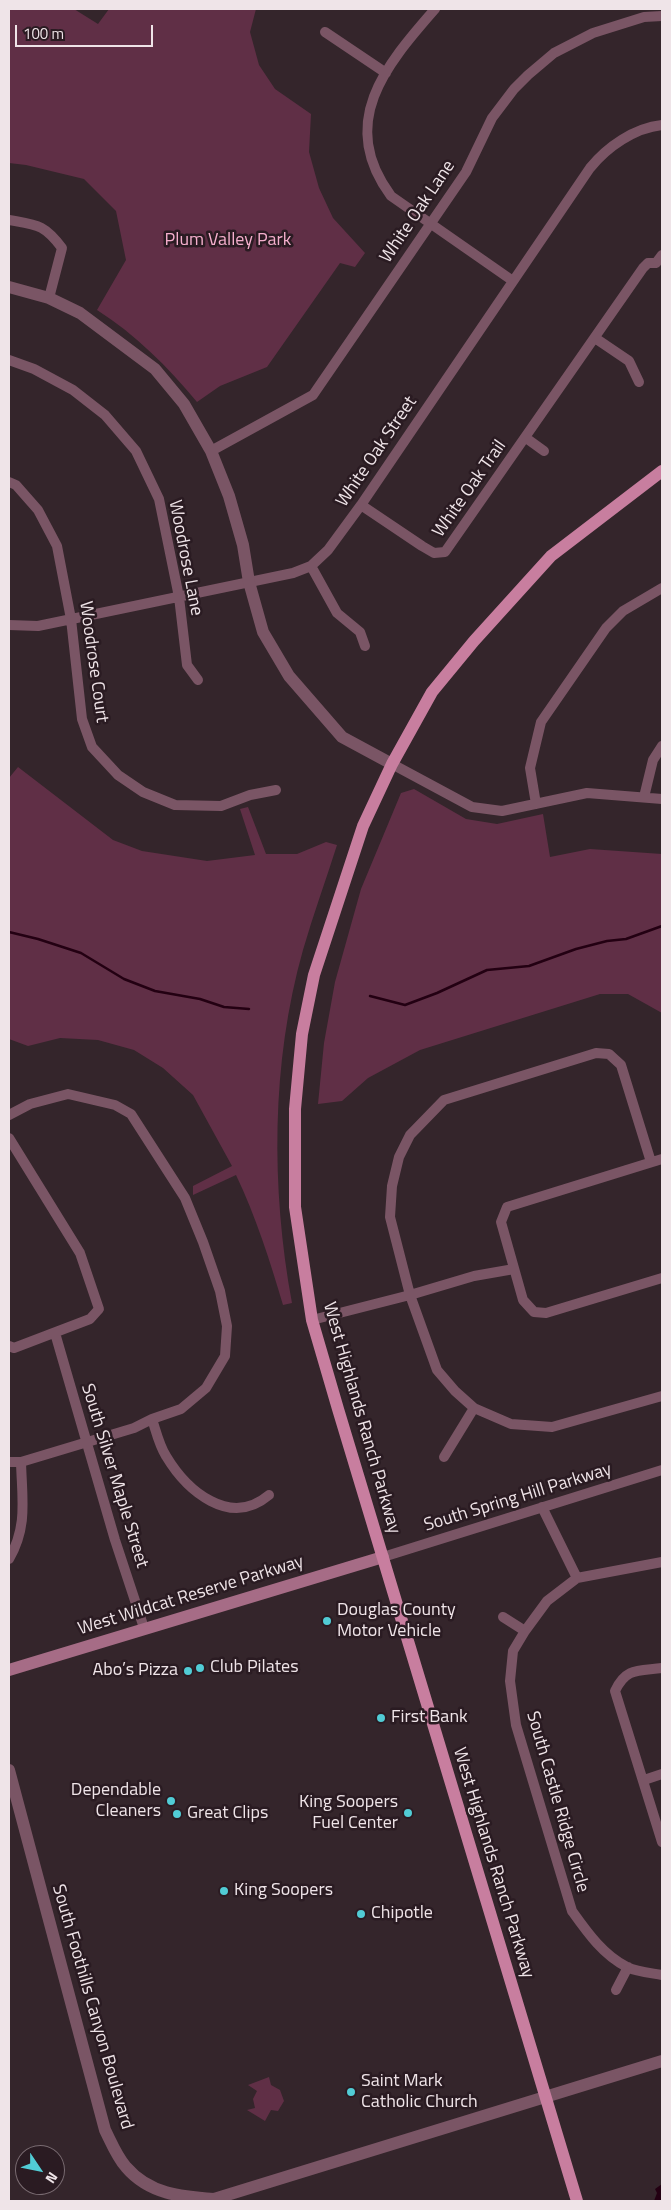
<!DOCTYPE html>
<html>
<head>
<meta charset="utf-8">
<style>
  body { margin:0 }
  #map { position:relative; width:671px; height:2210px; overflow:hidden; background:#34252b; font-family:"Titillium Web",sans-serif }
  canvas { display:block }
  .frame { position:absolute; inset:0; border:10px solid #efe4e8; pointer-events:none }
  .north { position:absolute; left:15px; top:2145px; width:50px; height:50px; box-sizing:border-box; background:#2a1b22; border:1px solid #796b71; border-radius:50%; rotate:124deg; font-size:14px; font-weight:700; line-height:20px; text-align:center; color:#efe4e8 }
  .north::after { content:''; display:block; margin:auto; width:18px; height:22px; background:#51ccd5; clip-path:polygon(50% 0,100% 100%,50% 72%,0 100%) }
  .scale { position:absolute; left:15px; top:25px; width:138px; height:22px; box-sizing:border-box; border:2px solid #efe4e8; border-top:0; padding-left:6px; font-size:15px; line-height:18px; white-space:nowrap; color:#efe4e8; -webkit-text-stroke:4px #2a1b22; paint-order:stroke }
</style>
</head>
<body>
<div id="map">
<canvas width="671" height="2210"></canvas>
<div class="frame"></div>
<div class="north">N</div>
<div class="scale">100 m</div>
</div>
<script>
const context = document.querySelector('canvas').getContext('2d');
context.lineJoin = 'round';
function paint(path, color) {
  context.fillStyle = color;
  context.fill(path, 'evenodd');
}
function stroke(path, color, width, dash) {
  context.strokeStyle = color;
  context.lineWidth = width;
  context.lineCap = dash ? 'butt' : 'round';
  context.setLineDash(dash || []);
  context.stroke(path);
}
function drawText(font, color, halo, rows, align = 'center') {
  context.font = font + ' "Titillium Web",sans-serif';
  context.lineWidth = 5;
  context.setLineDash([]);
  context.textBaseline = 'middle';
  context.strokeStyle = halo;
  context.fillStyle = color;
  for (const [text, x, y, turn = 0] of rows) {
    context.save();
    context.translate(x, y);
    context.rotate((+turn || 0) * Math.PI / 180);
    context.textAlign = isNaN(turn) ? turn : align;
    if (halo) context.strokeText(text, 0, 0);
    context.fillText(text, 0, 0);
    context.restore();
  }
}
paint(new Path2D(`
  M9 9H74L98 24 109 9H256L250 32 259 65 275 89 311 114 309 152 319 188 333 218 365 253 355 267 340 263 267 367 220 386 197 402C168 367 135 334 97 310L126 260 116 211 84 179 26 165 9 163Z
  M18 767 113 840 142 851 207 861 255 855 240 809 248 807 266 854H297L326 842 337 845C326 880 313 915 303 950 271 1063 271 1188 292 1303L283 1305C270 1261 256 1217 236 1175L193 1195V1186L232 1166 193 1095 163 1068 134 1050 98 1040 60 1038 28 1046 9 1039V778Z
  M414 789 466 819 497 824 543 814 550 857 590 849 662 854V1013L628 994H600L420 1050 368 1078 342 1101 318 1104 324 1043 335 982 361 889 401 793Z
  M269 2077 271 2085 280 2090 284 2101 278 2111 271 2110 265 2121 247 2110 255 2108 253 2099 257 2091 248 2085Z`), '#602f46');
paint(new Path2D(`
  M662 2184V2201H654L657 2193 655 2189Z`), '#230012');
stroke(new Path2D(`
  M9 932 38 939 81 953 124 979 155 991 200 999 224 1007 249 1009
  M370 996 405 1005 437 993 487 970 529 966 576 949 607 941 626 939 662 926`), '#230012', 2.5);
stroke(new Path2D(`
  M435 9C385 66 337 123 391 196L513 281
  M325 32 386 73
  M9 220C37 225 44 224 62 248L49 298
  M656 263 662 255
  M595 338 629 361 639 382
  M9 360 34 369 73 390 105 415 136 451 159 499 179 597 187 665 198 680
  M526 438 544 451
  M211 451 313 395 466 172 492 118 514 89 528 75 554 53 593 33 644 17 662 16
  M9 482 16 485 38 510 57 546 71 619 82 719 92 747 118 775 143 792 175 805 221 806 250 795 276 790
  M361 505 422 546 434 553 445 552 643 268 648 263H656
  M311 566 337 613 360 632 365 646
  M9 625 38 626 293 573 311 566 328 550 361 505 590 168C607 147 634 128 662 125
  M392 764 472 807 502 811 587 793 662 799
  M644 797 653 760 662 746
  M536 804 530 768 541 722 606 628 623 611 662 588
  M9 1115 30 1104 68 1094 115 1105 131 1114 185 1198 203 1242 220 1291 227 1326 225 1356 206 1388 181 1409 152 1419 134 1428 21 1462H9
  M9 1138 80 1253 99 1309 90 1319 14 1348 9 1346
  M662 1159 507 1207 501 1222 523 1300 534 1312 546 1313 662 1278
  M651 1162 621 1065 609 1054 596 1053 444 1100 410 1135 399 1157 392 1186 390 1217 410 1295 437 1370 455 1391 474 1408 511 1424 552 1427 662 1396
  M312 1320 410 1295 474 1276 514 1269
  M55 1333 115 1540 144 1628
  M152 1419C156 1431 159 1445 166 1456 187 1491 230 1528 269 1495
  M444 1457 474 1408
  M542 1507 577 1578
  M383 1557 662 1470
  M9 1559C28 1526 22 1499 21 1462
  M662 1562 577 1578 547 1601 525 1631 513 1651 510 1681 516 1725 572 1911C587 1932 603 1955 627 1967 637 1972 651 1973 662 1975
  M503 1617 525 1631
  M662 1668C639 1671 626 1667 615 1691L662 1842
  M644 1780 662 1774
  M616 1990 628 1967`), '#7a5565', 10);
stroke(new Path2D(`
  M9 287 49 298 80 313 155 369 184 404 211 451 229 496 243 545 249 582 263 632 289 676 342 737 392 764
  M9 1770 105 2130C111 2142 117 2157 126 2167 149 2194 181 2197 214 2199L662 2061`), '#7a5565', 12);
stroke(new Path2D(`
  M9 1670 383 1557`), '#a66c86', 12);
stroke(new Path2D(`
  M577 2201 338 1409 312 1320 295 1207V1109L302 1034 314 975 363 826 392 764 432 692 474 641 551 556 662 471`), '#c87e9f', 12);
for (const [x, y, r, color] of [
  [327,1621,5,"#51ccd5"],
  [200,1668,5,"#51ccd5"],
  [188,1671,5,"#51ccd5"],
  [381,1718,5,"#51ccd5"],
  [171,1801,5,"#51ccd5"],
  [408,1813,5,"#51ccd5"],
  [177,1814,5,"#51ccd5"],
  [224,1891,5,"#51ccd5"],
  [361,1914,5,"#51ccd5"],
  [351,2092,5,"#51ccd5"]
]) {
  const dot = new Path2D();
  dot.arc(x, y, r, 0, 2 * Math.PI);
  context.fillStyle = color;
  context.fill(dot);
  stroke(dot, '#2a1b22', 2);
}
drawText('18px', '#efe4e8', '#2a1b22', [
  ["White Oak Lane",418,212,-56],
  ["White Oak Street",377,452,-56],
  ["White Oak Trail",470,489,-55],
  ["Woodrose Lane",185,558,79],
  ["Woodrose Court",93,662,82],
  ["West Highlands Ranch Parkway",361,1418,74],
  ["South Silver Maple Street",114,1476,73],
  ["South Spring Hill Parkway",518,1498,-17],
  ["West Wildcat Reserve Parkway",191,1596,-17],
  ["South Castle Ridge Circle",557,1802,74],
  ["West Highlands Ranch Parkway",493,1863,73],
  ["South Foothills Canyon Boulevard",92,2007,74]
]);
drawText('18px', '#f5afcd', '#2a1b22', [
  ["Plum Valley Park",228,241]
]);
drawText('18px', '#efe4e8', '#2a1b22', [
  ["Douglas County",337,1611],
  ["Motor Vehicle",337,1632],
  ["Club Pilates",210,1668],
  ["Abo’s Pizza",178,1671,"right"],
  ["First Bank",391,1718],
  ["Dependable",161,1791,"right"],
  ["Cleaners",161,1812,"right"],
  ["King Soopers",398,1803,"right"],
  ["Fuel Center",398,1824,"right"],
  ["Great Clips",187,1814],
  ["King Soopers",234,1891],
  ["Chipotle",371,1914],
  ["Saint Mark",361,2082],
  ["Catholic Church",361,2103]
], 'left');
</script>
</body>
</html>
